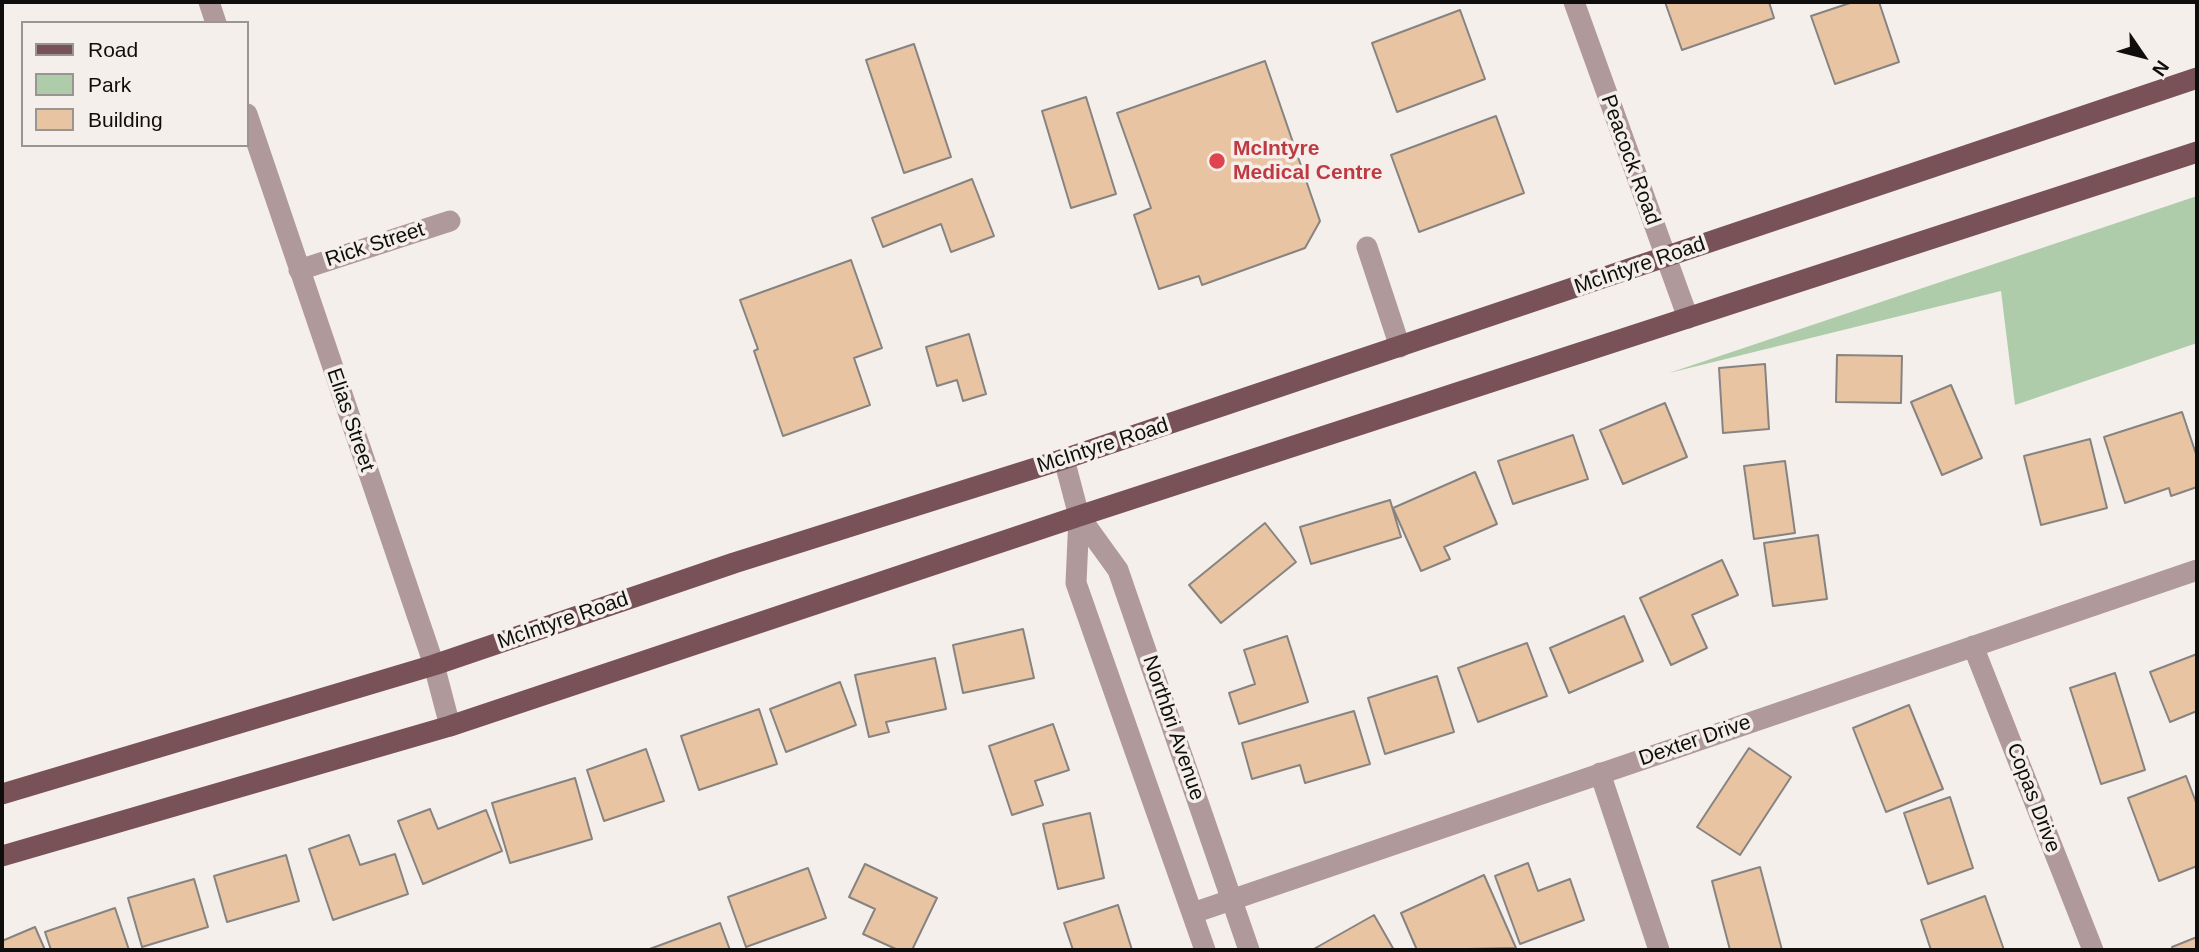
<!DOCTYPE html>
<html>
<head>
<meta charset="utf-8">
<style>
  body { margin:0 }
  #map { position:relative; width:2199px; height:952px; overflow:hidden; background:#f4efeb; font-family:Helvetica,sans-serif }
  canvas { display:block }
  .frame { position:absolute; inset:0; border:4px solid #100e0d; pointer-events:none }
  .legend { position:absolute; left:21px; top:21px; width:228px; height:126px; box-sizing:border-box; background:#f4efeb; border:2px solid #999592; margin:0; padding:9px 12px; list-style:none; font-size:21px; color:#100e0d }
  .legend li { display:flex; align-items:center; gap:14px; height:35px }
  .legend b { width:35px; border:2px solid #999592 }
  .north { position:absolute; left:2108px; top:21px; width:70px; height:70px; -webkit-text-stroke:5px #f4efeb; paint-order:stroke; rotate:125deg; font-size:19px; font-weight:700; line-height:28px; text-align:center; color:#100e0d }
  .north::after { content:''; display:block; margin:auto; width:24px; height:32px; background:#100e0d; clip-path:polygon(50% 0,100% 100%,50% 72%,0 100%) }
</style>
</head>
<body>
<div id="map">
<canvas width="2199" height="952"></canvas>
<div class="frame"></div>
<ul class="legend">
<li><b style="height:9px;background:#785257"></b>Road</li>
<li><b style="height:19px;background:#aeccaa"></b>Park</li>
<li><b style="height:19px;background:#e8c4a3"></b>Building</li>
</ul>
<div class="north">N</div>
</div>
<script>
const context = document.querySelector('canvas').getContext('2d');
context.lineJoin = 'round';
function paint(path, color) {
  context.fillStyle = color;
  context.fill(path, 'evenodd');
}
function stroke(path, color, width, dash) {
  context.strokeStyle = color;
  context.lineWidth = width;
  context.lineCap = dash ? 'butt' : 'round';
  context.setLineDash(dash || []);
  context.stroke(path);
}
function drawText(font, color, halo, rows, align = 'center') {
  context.font = font + ' Helvetica,sans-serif';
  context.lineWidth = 7;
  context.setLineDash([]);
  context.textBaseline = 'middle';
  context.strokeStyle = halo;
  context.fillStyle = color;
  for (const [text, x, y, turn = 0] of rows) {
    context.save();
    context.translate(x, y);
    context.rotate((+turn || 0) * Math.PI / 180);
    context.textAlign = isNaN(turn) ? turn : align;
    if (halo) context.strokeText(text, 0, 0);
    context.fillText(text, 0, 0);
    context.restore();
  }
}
paint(new Path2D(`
  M2197 196V343L2015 405 2001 291 1669 373Z`), '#aeccaa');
const building = new Path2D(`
  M1665 2H1769L1774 18 1682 50Z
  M1853 2H1879L1899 62 1835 84 1811 16Z
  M1460 10 1485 79 1397 112 1372 43Z
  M914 44 951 157 904 173 866 60Z
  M1265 61 1320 221 1305 248 1202 285 1199 276 1159 289 1134 215 1151 208 1117 113Z
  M1086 97 1116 194 1071 208 1042 111Z
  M1496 116 1524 193 1419 232 1391 155Z
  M972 179 994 236 951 252 941 224 883 247 872 218Z
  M851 260 882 348 854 358 870 405 783 436 754 351 758 349 740 300Z
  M969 334 986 394 963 401 957 380 937 386 926 347Z
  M1837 355 1902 356 1901 403 1836 402Z
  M1765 364 1769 429 1723 433 1719 368Z
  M1951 385 1982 458 1942 475 1911 402Z
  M1665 403 1687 457 1623 484 1600 430Z
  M2182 412 2197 457V487L2171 496 2169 488 2125 503 2104 437Z
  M1573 435 1588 479 1513 504 1498 461Z
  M2090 439 2107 508 2041 525 2024 456Z
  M1785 461 1795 533 1754 539 1744 466Z
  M1475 472 1497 524 1444 547 1450 559 1421 571 1393 508Z
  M1390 500 1401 537 1311 564 1300 527Z
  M1265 523 1296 562 1221 623 1189 585Z
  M1818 535 1827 599 1773 606 1764 543Z
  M1722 560 1738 595 1692 615 1707 648 1671 665 1640 598Z
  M1624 616 1643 661 1569 693 1550 648Z
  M1023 629 1034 678 963 693 953 645Z
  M1287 636 1308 702 1239 724 1229 693 1255 684 1244 650Z
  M1527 643 1547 696 1478 722 1458 668Z
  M2197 654V711L2170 722 2150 672Z
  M935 658 946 709 886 722 889 732 869 737 855 675Z
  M2115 673 2145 770 2101 784 2070 688Z
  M1437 676 1454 732 1385 754 1368 698Z
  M840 682 856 725 786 752 770 709Z
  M1909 705 1943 789 1886 812 1853 728Z
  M759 709 777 764 699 790 681 736Z
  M1354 711 1370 764 1305 783 1300 765 1252 779 1242 743Z
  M1053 724 1069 770 1035 781 1043 805 1012 815 989 746Z
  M1749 748 1791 777 1740 855 1697 827Z
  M646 749 664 801 604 821 587 770Z
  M2186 776 2197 805V866L2159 881 2128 798Z
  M575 778 592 839 510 863 492 803Z
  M1950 797 1973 868 1928 884 1904 813Z
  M430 809 438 829 486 810 502 851 423 884 398 821Z
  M1090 813 1104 878 1058 889 1043 824Z
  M349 835 360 865 395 854 408 894 333 920 309 849Z
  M286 855 299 901 227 922 214 876Z
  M1528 863 1538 891 1570 879 1584 920 1520 944 1495 876Z
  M865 864 937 898 912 950H898L863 934 875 909 849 897Z
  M1760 867 1782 950H1730L1712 881Z
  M808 868 826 918 746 947 728 897Z
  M1484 875 1516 948 1417 950 1401 913Z
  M194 879 208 927 142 947 128 898Z
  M1985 896 2004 950H1931L1921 920Z
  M1118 905 1132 950H1073L1064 923Z
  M115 908 129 950H51L45 932Z
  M1374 915 1394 950H1312Z
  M720 923 730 950H647Z
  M35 927 45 950H2V941Z
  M2197 937V950H2173L2172 947Z`);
paint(building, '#e8c4a3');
stroke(building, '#878380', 2);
stroke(new Path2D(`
  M209 2 216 23
  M1574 2 1688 318
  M247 114 434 665 450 726
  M1367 247 1400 347
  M299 270 450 221
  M1064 459 1079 516 1076 583 1205 950
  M1079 516 1118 570 1249 950
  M1973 646 2093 950
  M1600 773 1659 950
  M1193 913 2197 570`), '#b0999b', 21);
stroke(new Path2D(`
  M2 794 434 665 734 563 1064 459 2197 78
  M2 856 450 726 1079 516 2197 152`), '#785257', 21);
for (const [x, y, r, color] of [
  [1217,161,9,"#e0444e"]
]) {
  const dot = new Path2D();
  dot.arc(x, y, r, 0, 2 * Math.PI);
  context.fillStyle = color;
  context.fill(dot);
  stroke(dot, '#f4efeb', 2.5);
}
drawText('bold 21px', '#be3a42', '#f4efeb', [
  ["McIntyre",1233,149],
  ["Medical Centre",1233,173]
], 'left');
drawText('21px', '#100e0d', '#f4efeb', [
  ["Peacock Road",1630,160,70],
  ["Rick Street",375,245,-18],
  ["McIntyre Road",1640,266,-19],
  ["Elias Street",350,420,71],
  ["McIntyre Road",1103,446,-18],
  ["McIntyre Road",563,621,-19],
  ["Northbri Avenue",1173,728,71],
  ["Dexter Drive",1695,741,-19],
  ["Copas Drive",2033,798,69]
]);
</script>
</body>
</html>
